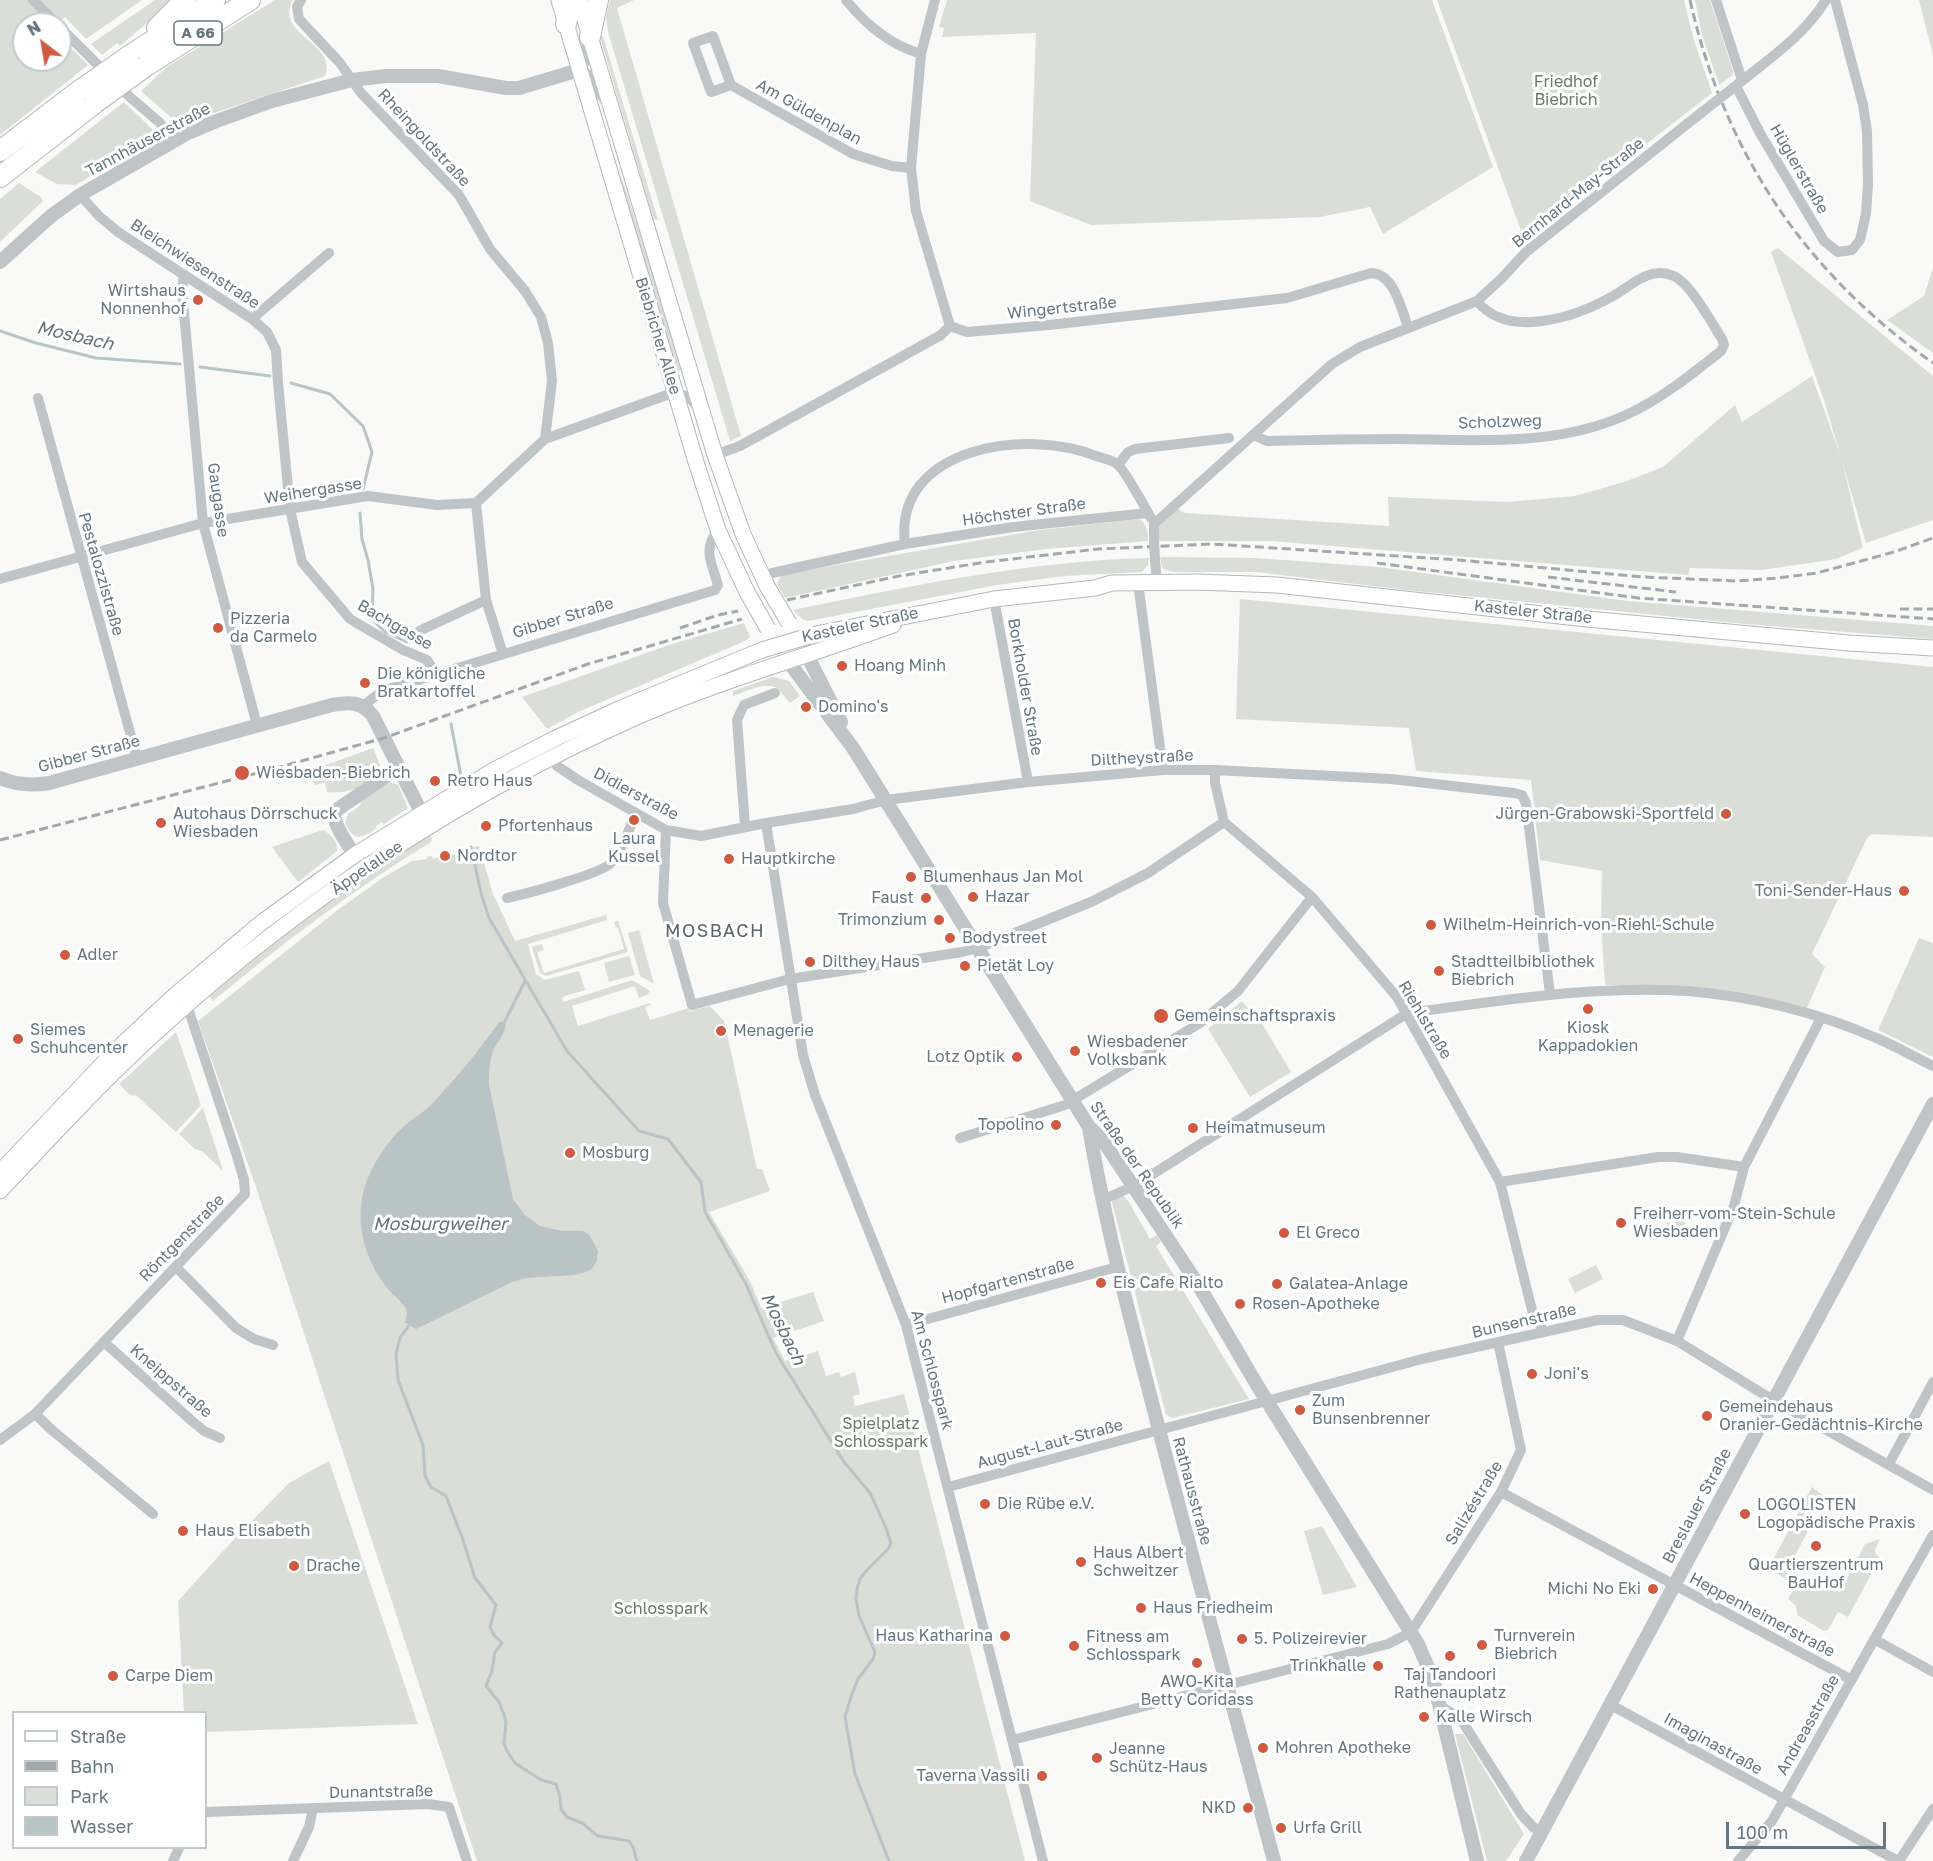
<!DOCTYPE html>
<html>
<head>
<meta charset="utf-8">
<style>
  body { margin:0 }
  #map { position:relative; width:1933px; height:1861px; overflow:hidden; background:#f9f9f8; font-family:"Golos Text",sans-serif }
  canvas { display:block }
  .legend { position:absolute; left:12px; top:1711px; width:195px; height:138px; box-sizing:border-box; background:#fff; border:2px solid #c2c9cc; margin:0; padding:8px 10px; list-style:none; font-size:18px; color:#67777f }
  .legend li { display:flex; align-items:center; gap:12px; height:30px }
  .legend b { width:30px; border:2px solid #c2c9cc }
  .north { position:absolute; left:12px; top:12px; width:60px; height:60px; box-sizing:border-box; background:#fff; border:2px solid #c2c9cc; border-radius:50%; rotate:329deg; font-size:16px; font-weight:700; line-height:24px; text-align:center; color:#67777f }
  .north::after { content:''; display:block; margin:auto; width:21px; height:27px; background:#cf5a42; clip-path:polygon(50% 0,100% 100%,50% 72%,0 100%) }
  .scale { position:absolute; left:1726px; top:1822px; width:160px; height:27px; box-sizing:border-box; border:3px solid #67777f; border-top:0; padding-left:8px; font-size:18px; line-height:21px; white-space:nowrap; color:#67777f; -webkit-text-stroke:4px #fff; paint-order:stroke }
</style>
</head>
<body>
<div id="map">
<canvas width="1933" height="1861"></canvas>
<ul class="legend">
<li><b style="height:8px;background:#fff"></b>Straße</li>
<li><b style="height:8px;background:#a2a9ad"></b>Bahn</li>
<li><b style="height:16px;background:#daded7"></b>Park</li>
<li><b style="height:16px;background:#b9c4c7"></b>Wasser</li>
</ul>
<div class="north">N</div>
<div class="scale">100 m</div>
</div>
<script>
const context = document.querySelector('canvas').getContext('2d');
context.lineJoin = 'round';
function paint(path, color) {
  context.fillStyle = color;
  context.fill(path, 'evenodd');
}
function stroke(path, color, width, dash) {
  context.strokeStyle = color;
  context.lineWidth = width;
  context.lineCap = dash ? 'butt' : 'round';
  context.setLineDash(dash || []);
  context.stroke(path);
}
function drawText(font, color, halo, rows, align = 'center') {
  context.font = font + ' "Golos Text",sans-serif';
  context.lineWidth = 6;
  context.setLineDash([]);
  context.textBaseline = 'middle';
  context.strokeStyle = halo;
  context.fillStyle = color;
  for (const [text, x, y, turn = 0] of rows) {
    context.save();
    context.translate(x, y);
    context.rotate((+turn || 0) * Math.PI / 180);
    context.textAlign = isNaN(turn) ? turn : align;
    if (halo) context.strokeText(text, 0, 0);
    context.fillText(text, 0, 0);
    context.restore();
  }
}
paint(new Path2D(`
  M0 0H142L86 39 65 17 57 24H24V60H60V37L88 65 0 135Z
  M155 0H174L120 46 117 43 102 55 91 44Z
  M275 0H293C273 34 339 44 325 76L184 123 174 120 141 91 167 67Z
  M610 0H634L617 8 741 436 730 441 608 32 606 17Z
  M947 0H1432L1493 167 1383 234 1370 207 1320 217 1091 225 1030 201 1036 33 942 37 944 28 939 27Z
  M1437 0H1684L1693 37 1712 93 1524 239Z
  M1695 0H1710L1733 71V75L1719 85 1702 35Z
  M1919 0H1933V55Z
  M603 36 658 220 654 219 652 215 600 37Z
  M124 102 153 130 155 134 154 137 76 185 57 184 35 172Z
  M612 157H613L626 190 683 370 678 372 654 300Z
  M19 183 41 197 43 201 0 242V199Z
  M1778 248 1933 376V520L1866 543 1825 403 1771 252Z
  M1933 268V353L1887 320 1924 296Z
  M1812 376 1841 457 1863 548 1836 559 1762 570 1690 568 1688 575 1271 541H1154V524L1174 506 1184 513 1389 526 1388 497 1507 502 1575 496 1627 481 1663 467 1735 405 1742 422Z
  M1139 519C1147 524 1148 532 1148 541L1046 549 954 561 785 598 777 584 781 576 784 574 1033 531Z
  M1160 557 1257 558 1378 567 1628 601 1933 626V639L1746 624 1406 590 1256 572H1174L1165 570 1162 567Z
  M1149 558 1148 565 1142 572 1064 576 997 585 808 621 802 619 793 610C911 586 1028 561 1149 558Z
  M1240 599 1933 667V837L1871 834 1867 838 1812 954 1825 967 1807 1008C1774 997 1741 995 1707 992 1673 989 1639 985 1605 985L1601 925 1602 871 1540 860 1531 780 1416 771 1409 728 1236 719Z
  M744 623 750 637 745 641 578 712 547 729 522 697 672 644Z
  M773 677 789 681 800 696 790 703C786 699 781 691 777 688 765 681 744 692 733 696V691Z
  M373 748 380 765C372 788 348 794 327 792L325 782 315 785 309 771Z
  M389 782 398 785 408 808 384 824 382 822 376 826 377 828C361 838 355 843 345 823L348 814 361 805 360 802Z
  M323 830C332 835 338 841 337 851L298 882 272 847Z
  M429 833 432 839 431 842C354 889 283 943 213 1001L208 995 316 909Z
  M479 846 493 894 515 941 606 915 607 920 528 944 536 974 545 980 579 971 585 990 562 997 563 1002 632 980 650 991 647 995 639 998 635 986 572 1006 578 1026 650 1003 651 1005 645 1007 650 1020 689 1008 690 1011 710 1006 724 1021 757 1169H762L770 1191 709 1212 750 1281 761 1308 813 1292 824 1321 773 1338 785 1361 818 1351 826 1376 839 1372 841 1377 855 1372 860 1394 853 1396 855 1406 904 1394 1025 1861H477L256 1187 198 1021 339 909 384 877 412 861 427 859V857L432 856 433 859 447 853 448 856 463 852 465 849Z
  M618 921 628 952 546 976 540 973 532 947 542 944 544 950 537 952 544 973 624 949 618 927 616 928 614 922Z
  M639 930 654 984 640 976 628 933Z
  M1919 938 1933 943V1057L1878 1030Z
  M629 956 635 975 609 982 604 963Z
  M1242 1001 1264 1027 1291 1072 1250 1097 1208 1029Z
  M176 1032 201 1105 176 1132 137 1096 130 1095 119 1084Z
  M203 1108 223 1171 202 1151 195 1149 179 1134Z
  M1122 1195 1127 1199 1150 1239 1157 1235 1161 1242 1156 1246 1249 1399 1173 1418 1166 1415 1112 1202 1113 1199Z
  M1678 1210 1683 1212 1686 1221 1681 1232 1672 1236 1668 1234C1664 1224 1668 1215 1678 1210Z
  M1596 1265 1603 1279 1575 1293 1568 1279Z
  M329 1461 418 1724 206 1732V1712H184L178 1601 236 1537 289 1483Z
  M1812 1487 1824 1496 1809 1522 1807 1533 1791 1563V1572L1789 1580 1768 1569Z
  M1322 1526 1357 1587 1323 1595 1304 1531Z
  M1880 1539 1875 1550 1876 1554 1880 1558 1848 1617 1838 1612 1828 1630 1824 1631 1797 1615 1796 1606 1788 1599C1794 1586 1800 1589 1812 1590L1818 1582 1840 1592 1865 1544Z
  M1455 1734H1463L1524 1834 1506 1861H1487Z`), '#daded7');
paint(new Path2D(`
  M505 1021C508 1031 497 1042 493 1051 489 1062 489 1074 489 1085L513 1199 525 1215 540 1226 562 1231H582L589 1234 598 1251 597 1260 592 1269 586 1272 575 1275 527 1278 512 1282 416 1329 405 1322C406 1318 408 1314 406 1309 403 1302 393 1295 388 1289 370 1267 358 1236 361 1207 363 1178 382 1147 403 1127 412 1119 423 1113 432 1104 456 1078 479 1051 499 1022Z`), '#b9c4c7');
stroke(new Path2D(`
  M0 331 36 343 96 358 180 364
  M200 367 270 376
  M291 383 330 394 363 426 372 452 363 489
  M360 513 362 539 368 560 373 589 372 619 385 632 407 642
  M451 724 461 776
  M471 847 481 893 489 918 567 1051 639 1131 668 1139 701 1182 705 1212 746 1284 776 1353 844 1462 870 1493 886 1528 891 1543 888 1549 866 1571 860 1579 857 1589 856 1599 859 1616 875 1652 873 1659 858 1679 852 1694 845 1717 855 1774 889 1861
  M505 1021 525 981
  M409 1325 400 1338 396 1354 398 1380 423 1445 425 1476 431 1487 446 1496 463 1540 475 1578 496 1605 490 1627 494 1635 502 1643 495 1652 492 1671 486 1686 499 1702 504 1715 506 1722 504 1743 507 1751 515 1763 541 1780 556 1784 560 1797 561 1809 567 1817 582 1823 598 1836 629 1841 633 1847 637 1861`), '#b9c4c7', 3);
const secondary = new Path2D(`
  M559 0 696 462 718 530 747 592
  M579 0 715 455 743 534 767 586
  M0 1172 112 1054 174 996 261 923 356 854 494 770 556 738 621 708 762 650 816 634 994 599 1095 588 1112 583 1197 582 1277 585 1587 619 1849 643 1933 648
  M0 1191C53 1135 105 1078 163 1026 303 899 465 793 639 716 722 680 808 656 893 625`);
const motorway = new Path2D(`
  M566 24 571 0
  M157 28 185 0
  M590 37 598 0
  M129 56 215 0
  M146 66 250 0
  M0 151 79 91
  M0 177 95 103`);
stroke(secondary, '#b2b8bc', 17);
stroke(motorway, '#b5b9bc', 22);
stroke(new Path2D(`
  M33 0 57 24
  M301 0 297 7 299 19 340 63 361 93 459 195 490 249 525 291 541 317 548 343 552 381 545 439
  M846 0C865 24 891 45 921 54
  M935 0 921 54 911 168 916 211 950 326
  M1716 0 1742 80
  M60 27 131 98 159 122 175 140
  M731 85 711 92 693 43 713 36 731 85 853 154 892 166 911 168
  M1736 86 1760 133 1824 241 1838 252 1852 250 1860 240 1866 214 1868 184 1867 131 1863 105 1835 0
  M1733 88C1767 60 1802 38 1826 0
  M80 195 99 216 118 232 252 319 267 332 276 350 278 383 290 509 302 562 350 619 403 650 427 660 436 674
  M184 275 182 290 203 523 257 725
  M252 319 329 253
  M38 398 137 758
  M1253 435 1267 441C1311 440 1356 439 1400 439 1475 440 1555 447 1626 415 1661 399 1691 375 1721 351L1724 345 1722 339C1711 322 1689 280 1671 275 1648 267 1631 286 1613 296 1576 317 1508 340 1477 301
  M715 455 740 446 941 335 950 326 967 332 1049 325 1287 298 1371 273C1395 274 1401 309 1408 327
  M1118 465 1128 452 1135 449 1229 438
  M476 503 486 600 503 654
  M1154 541V524L1332 364 1360 347 1477 301 1502 278 1526 252 1701 113
  M905 544C893 446 1028 428 1096 456 1102 458 1112 460 1117 464 1124 469 1146 509 1151 518
  M1155 560 1157 582
  M0 579 203 523 368 496 437 505 476 503 545 439 675 392 690 398 699 409
  M763 579 772 573 905 544 1013 527 1148 513
  M1138 583 1163 770
  M994 599 1028 782
  M419 631 486 600
  M363 706 382 691 715 590 718 585C712 563 702 550 718 530
  M543 745 557 766 578 780 666 830 701 836 766 823 853 809 886 800 1028 782 1163 770H1215L1391 779 1514 793 1522 795 1526 803 1550 994
  M1215 770V783L1224 822 1312 897 1397 997 1500 1182 1532 1310 1544 1332
  M766 823 803 1055 815 1095 906 1325 1043 1861
  M745 826 737 720 744 705 775 693
  M666 830 663 903 692 1005 790 979 962 952 978 948 1091 902 1148 873 1224 822
  M507 898C525 894 601 874 611 863 621 853 631 826 635 813
  M960 1138 1065 1105 1200 1023 1238 991 1312 897
  M1500 1182 1658 1157H1677L1744 1167
  M1102 1200 1134 1186 1406 1014 1415 1012C1505 1000 1596 985 1687 991 1750 996 1818 1012 1876 1038 1896 1046 1914 1057 1933 1066
  M176 1267 236 1328 254 1339 273 1345
  M906 1325 1117 1267
  M1677 1341 1734 1206 1744 1167 1821 1018
  M104 1342 192 1421 204 1431 220 1438
  M35 1414 53 1431 153 1514
  M0 1440 35 1414 245 1194 244 1180 236 1153 187 1005
  M1889 1464 1933 1382
  M948 1487 1422 1359 1598 1320H1623L1677 1341 1773 1400 1933 1490
  M1501 1492 1850 1679
  M1874 1639 1933 1672
  M1609 1704 1898 1861
  M1439 1705 1460 1718 1521 1814 1533 1827 1541 1832
  M1012 1740 1388 1644 1411 1632 1501 1492 1521 1450 1498 1342
  M206 1812 428 1804 449 1807 467 1861
  M173 1861 179 1848
  M293 1861 309 1827 313 1809
  M1738 1861 1772 1821 1933 1535
  M1899 1861 1933 1809`), '#bfc4c7', 10);
stroke(new Path2D(`
  M579 70 591 79 608 101
  M0 262 51 216 80 195 188 133 214 122 272 101 352 80 386 76H438L506 88H519L579 70 587 52 590 37
  M807 655 841 722
  M788 661 853 748 1089 1127 1102 1139 1199 1286 1257 1385 1418 1644 1433 1679 1477 1861
  M0 778C16 785 32 786 49 783L332 705C349 702 361 701 373 716L422 814 421 822
  M372 864C367 862 362 861 358 857 350 850 334 825 334 814L338 809 398 768
  M1089 1127C1105 1224 1130 1318 1155 1414 1193 1563 1235 1712 1274 1861
  M1526 1861 1933 1104`), '#bfc4c7', 14);
stroke(secondary, '#fff', 15);
stroke(motorway, '#fff', 20);
stroke(new Path2D(`
  M1690 0C1724 152 1805 273 1933 363
  M1377 563 1638 598 1933 619
  M1548 577 1676 592
  M787 600 899 576 986 562 1098 549 1212 544 1459 560 1643 577 1737 581 1778 578 1817 573 1894 552 1933 538
  M1900 609H1933
  M680 628 718 615 738 611
  M0 840 269 770 384 738 588 664 742 619`), '#a2a9ad', 3, [9, 4.5]);
const secondaryBridge = new Path2D(`
  M767 586 789 623
  M747 592 768 629`);
const motorwayBridge = new Path2D(`
  M79 91 129 56
  M95 103 146 66`);
stroke(secondaryBridge, '#b2b8bc', 17, []);
stroke(motorwayBridge, '#b5b9bc', 22, []);
stroke(new Path2D(`
  M1701 113 1733 88
  M1154 541 1155 560`), '#bfc4c7', 10);
stroke(secondaryBridge, '#fff', 15);
stroke(motorwayBridge, '#fff', 20);
for (const [x, y, r, color] of [
  [198,300,6,"#cf5a42"],
  [218,628,6,"#cf5a42"],
  [842,666,6,"#cf5a42"],
  [365,683,6,"#cf5a42"],
  [806,707,6,"#cf5a42"],
  [242,773,8,"#cf5a42"],
  [435,781,6,"#cf5a42"],
  [1726,814,6,"#cf5a42"],
  [634,820,6,"#cf5a42"],
  [161,823,6,"#cf5a42"],
  [486,826,6,"#cf5a42"],
  [445,856,6,"#cf5a42"],
  [729,859,6,"#cf5a42"],
  [911,877,6,"#cf5a42"],
  [1904,891,6,"#cf5a42"],
  [973,897,6,"#cf5a42"],
  [926,898,6,"#cf5a42"],
  [939,920,6,"#cf5a42"],
  [1431,925,6,"#cf5a42"],
  [950,938,6,"#cf5a42"],
  [65,955,6,"#cf5a42"],
  [810,962,6,"#cf5a42"],
  [965,966,6,"#cf5a42"],
  [1439,971,6,"#cf5a42"],
  [1588,1009,6,"#cf5a42"],
  [1161,1016,8,"#cf5a42"],
  [721,1031,6,"#cf5a42"],
  [18,1039,6,"#cf5a42"],
  [1075,1051,6,"#cf5a42"],
  [1017,1057,6,"#cf5a42"],
  [1056,1125,6,"#cf5a42"],
  [1193,1128,6,"#cf5a42"],
  [570,1153,6,"#cf5a42"],
  [1621,1223,6,"#cf5a42"],
  [1284,1233,6,"#cf5a42"],
  [1101,1283,6,"#cf5a42"],
  [1277,1284,6,"#cf5a42"],
  [1240,1304,6,"#cf5a42"],
  [1532,1374,6,"#cf5a42"],
  [1300,1410,6,"#cf5a42"],
  [1707,1416,6,"#cf5a42"],
  [985,1504,6,"#cf5a42"],
  [1745,1514,6,"#cf5a42"],
  [183,1531,6,"#cf5a42"],
  [1816,1546,6,"#cf5a42"],
  [1081,1562,6,"#cf5a42"],
  [294,1566,6,"#cf5a42"],
  [1653,1589,6,"#cf5a42"],
  [1141,1608,6,"#cf5a42"],
  [1005,1636,6,"#cf5a42"],
  [1242,1639,6,"#cf5a42"],
  [1482,1645,6,"#cf5a42"],
  [1074,1646,6,"#cf5a42"],
  [1450,1656,6,"#cf5a42"],
  [1197,1663,6,"#cf5a42"],
  [1378,1666,6,"#cf5a42"],
  [113,1676,6,"#cf5a42"],
  [1424,1717,6,"#cf5a42"],
  [1263,1748,6,"#cf5a42"],
  [1097,1758,6,"#cf5a42"],
  [1042,1776,6,"#cf5a42"],
  [1248,1808,6,"#cf5a42"],
  [1281,1828,6,"#cf5a42"]
]) {
  const dot = new Path2D();
  dot.arc(x, y, r, 0, 2 * Math.PI);
  context.fillStyle = color;
  context.fill(dot);
  stroke(dot, '#fff', 2);
}
for (const [x, y, w] of [
  [198,33,48]
]) {
  const box = new Path2D();
  box.roundRect(x - w / 2, y - 12, w, 24, 4.5);
  context.fillStyle = '#fff';
  context.fill(box);
  stroke(box, '#67777f', 1.5);
}
drawText('bold 15px', '#67777f', null, [
  ["A 66",198,33]
]);
drawText('16px', '#6a7866', '#fff', [
  ["Friedhof",1566,82],
  ["Biebrich",1566,100],
  ["Spielplatz",881,1424],
  ["Schlosspark",881,1442],
  ["Schlosspark",661,1609]
]);
drawText('16px', '#67777f', '#fff', [
  ["Am Güldenplan",809,112,29],
  ["Rheingoldstraße",424,138,47],
  ["Tannhäuserstraße",148,140,-28],
  ["Hüglerstraße",1799,169,60],
  ["Bernhard-May-Straße",1578,193,-39],
  ["Bleichwiesenstraße",195,264,33],
  ["Wingertstraße",1062,308,-6],
  ["Biebricher Allee",658,336,73],
  ["Scholzweg",1500,422,-2],
  ["Weihergasse",313,491,-9],
  ["Gaugasse",218,500,82],
  ["Höchster Straße",1024,512,-8],
  ["Pestalozzistraße",101,574,74],
  ["Kasteler Straße",1533,612,6],
  ["Gibber Straße",563,618,-17],
  ["Bachgasse",395,625,30],
  ["Kasteler Straße",860,625,-12],
  ["Borkholder Straße",1025,687,80],
  ["Gibber Straße",89,754,-15],
  ["Diltheystraße",1142,758,-3],
  ["Didierstraße",636,794,28],
  ["Äppelallee",367,868,-34],
  ["Riehlstraße",1425,1020,59],
  ["Straße der Republik",1137,1165,55],
  ["Röntgenstraße",182,1238,-46],
  ["Hopfgartenstraße",1008,1281,-15],
  ["Bunsenstraße",1524,1321,-13],
  ["Am Schlosspark",932,1370,75],
  ["Kneippstraße",171,1381,41],
  ["August-Laut-Straße",1050,1444,-15],
  ["Rathausstraße",1192,1491,75],
  ["Salizéstraße",1474,1503,-59],
  ["Breslauer Straße",1697,1506,-62],
  ["Heppenheimerstraße",1762,1615,28],
  ["Andreasstraße",1808,1725,-61],
  ["Imaginastraße",1713,1744,29],
  ["Dunantstraße",381,1792,-1]
]);
drawText('16px', '#67777f', '#fff', [
  ["Wirtshaus",186,291,"right"],
  ["Nonnenhof",186,309,"right"],
  ["Pizzeria",230,619],
  ["da Carmelo",230,637],
  ["Hoang Minh",854,666],
  ["Die königliche",377,674],
  ["Bratkartoffel",377,692],
  ["Domino's",818,707],
  ["Wiesbaden-Biebrich",256,773],
  ["Retro Haus",447,781],
  ["Autohaus Dörrschuck",173,814],
  ["Wiesbaden",173,832],
  ["Jürgen-Grabowski-Sportfeld",1714,814,"right"],
  ["Pfortenhaus",498,826],
  ["Laura",634,839,"center"],
  ["Kussel",634,857,"center"],
  ["Nordtor",457,856],
  ["Hauptkirche",741,859],
  ["Blumenhaus Jan Mol",923,877],
  ["Toni-Sender-Haus",1892,891,"right"],
  ["Hazar",985,897],
  ["Faust",914,898,"right"],
  ["Trimonzium",927,920,"right"],
  ["Wilhelm-Heinrich-von-Riehl-Schule",1443,925],
  ["Bodystreet",962,938],
  ["Adler",77,955],
  ["Dilthey Haus",822,962],
  ["Stadtteilbibliothek",1451,962],
  ["Biebrich",1451,980],
  ["Pietät Loy",977,966],
  ["Gemeinschaftspraxis",1174,1016],
  ["Kiosk",1588,1028,"center"],
  ["Kappadokien",1588,1046,"center"],
  ["Siemes",30,1030],
  ["Schuhcenter",30,1048],
  ["Menagerie",733,1031],
  ["Wiesbadener",1087,1042],
  ["Volksbank",1087,1060],
  ["Lotz Optik",1005,1057,"right"],
  ["Topolino",1044,1125,"right"],
  ["Heimatmuseum",1205,1128],
  ["Mosburg",582,1153],
  ["Freiherr-vom-Stein-Schule",1633,1214],
  ["Wiesbaden",1633,1232],
  ["El Greco",1296,1233],
  ["Eis Cafe Rialto",1113,1283],
  ["Galatea-Anlage",1289,1284],
  ["Rosen-Apotheke",1252,1304],
  ["Joni's",1544,1374],
  ["Zum",1312,1401],
  ["Bunsenbrenner",1312,1419],
  ["Gemeindehaus",1719,1407],
  ["Oranier-Gedächtnis-Kirche",1719,1425],
  ["Die Rübe e.V.",997,1504],
  ["LOGOLISTEN",1757,1505],
  ["Logopädische Praxis",1757,1523],
  ["Haus Elisabeth",195,1531],
  ["Haus Albert",1093,1553],
  ["Schweitzer",1093,1571],
  ["Quartierszentrum",1816,1565,"center"],
  ["BauHof",1816,1583,"center"],
  ["Drache",306,1566],
  ["Michi No Eki",1641,1589,"right"],
  ["Haus Friedheim",1153,1608],
  ["Haus Katharina",993,1636,"right"],
  ["Turnverein",1494,1636],
  ["Biebrich",1494,1654],
  ["Fitness am",1086,1637],
  ["Schlosspark",1086,1655],
  ["5. Polizeirevier",1254,1639],
  ["Trinkhalle",1366,1666,"right"],
  ["Taj Tandoori",1450,1675,"center"],
  ["Rathenauplatz",1450,1693,"center"],
  ["Carpe Diem",125,1676],
  ["AWO-Kita",1197,1682,"center"],
  ["Betty Coridass",1197,1700,"center"],
  ["Kalle Wirsch",1436,1717],
  ["Mohren Apotheke",1275,1748],
  ["Jeanne",1109,1749],
  ["Schütz-Haus",1109,1767],
  ["Taverna Vassili",1030,1776,"right"],
  ["NKD",1236,1808,"right"],
  ["Urfa Grill",1293,1828]
], 'left');
drawText('italic 18px', '#637478', '#fff', [
  ["Mosbach",75,336,13],
  ["Mosburgweiher",440,1224],
  ["Mosbach",783,1329,64]
]);
context.letterSpacing = '1.5px';
drawText('18px', '#59646b', '#fff', [
  ["MOSBACH",715,931]
]);
context.letterSpacing = '0px';
</script>
</body>
</html>
